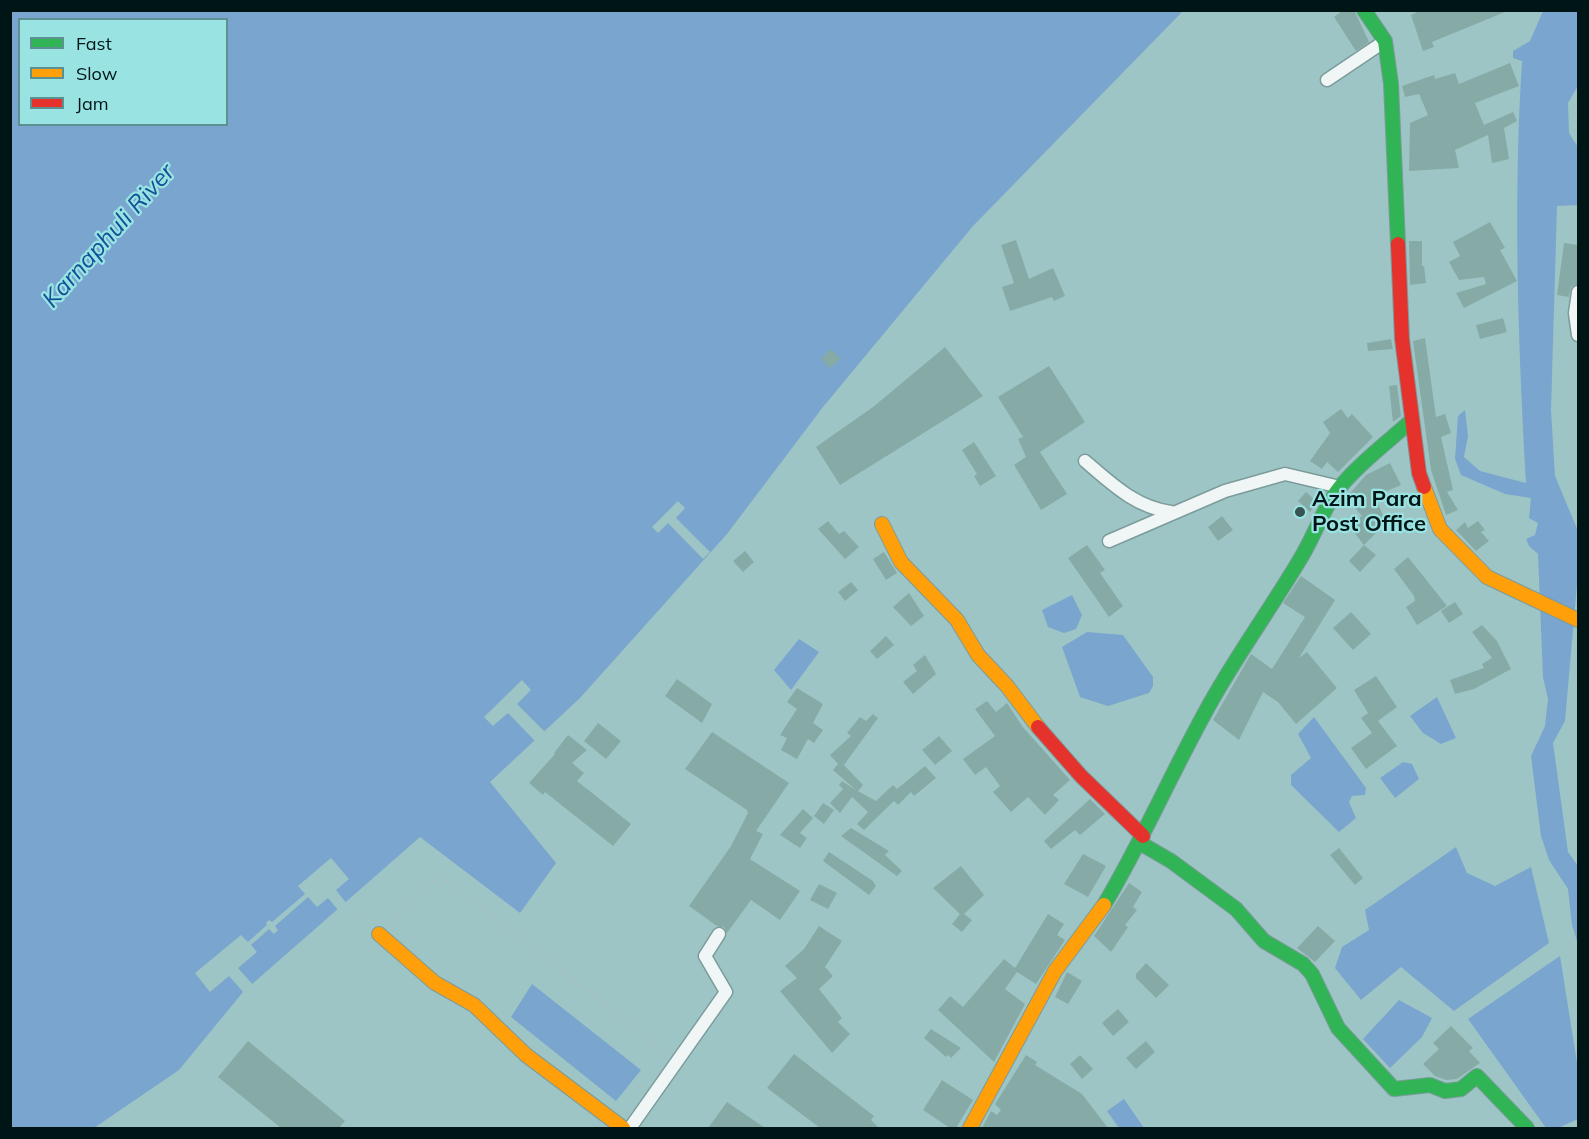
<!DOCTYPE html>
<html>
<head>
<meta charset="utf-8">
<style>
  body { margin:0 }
  #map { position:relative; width:1589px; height:1139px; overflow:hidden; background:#9ec5c5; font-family:Mulish,sans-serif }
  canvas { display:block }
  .frame { position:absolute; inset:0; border:12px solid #001515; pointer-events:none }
  .legend { position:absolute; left:18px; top:18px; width:210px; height:108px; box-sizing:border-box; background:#99e3e3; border:2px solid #5c9191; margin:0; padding:8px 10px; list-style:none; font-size:18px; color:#001515 }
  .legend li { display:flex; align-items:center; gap:12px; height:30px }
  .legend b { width:30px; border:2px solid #5c9191 }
</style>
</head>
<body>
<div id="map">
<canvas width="1589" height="1139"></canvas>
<div class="frame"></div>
<ul class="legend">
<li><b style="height:8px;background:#30b455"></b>Fast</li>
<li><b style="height:8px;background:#ff9f0a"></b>Slow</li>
<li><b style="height:8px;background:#e5322d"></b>Jam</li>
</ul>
</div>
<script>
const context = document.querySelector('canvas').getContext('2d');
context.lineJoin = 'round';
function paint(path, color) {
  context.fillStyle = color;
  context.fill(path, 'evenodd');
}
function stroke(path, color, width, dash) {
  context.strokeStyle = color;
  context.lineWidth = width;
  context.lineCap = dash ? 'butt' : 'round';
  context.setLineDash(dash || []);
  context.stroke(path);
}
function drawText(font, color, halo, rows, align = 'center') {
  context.font = font + ' Mulish,sans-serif';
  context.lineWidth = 4.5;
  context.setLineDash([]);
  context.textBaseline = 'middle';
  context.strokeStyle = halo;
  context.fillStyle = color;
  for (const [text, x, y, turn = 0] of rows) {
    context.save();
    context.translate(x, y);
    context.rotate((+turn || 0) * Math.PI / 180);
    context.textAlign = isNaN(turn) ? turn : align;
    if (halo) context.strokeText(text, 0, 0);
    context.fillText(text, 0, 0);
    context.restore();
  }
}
paint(new Path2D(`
  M10 11H1183L973 226 823 407 727 534 580 698 490 782 556 863 520 913 420 837 243 992 179 1070 94 1128H11ZM20 20H226V124H20Z
  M1543 11H1578V86L1568 103 1569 133 1578 147V205L1557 206 1551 410 1555 476 1578 531V573L1565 721 1553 743 1568 852 1578 866V944L1572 925 1568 889 1549 860 1541 836 1531 756 1545 726 1548 699 1543 677 1538 554 1529 546 1526 539 1535 535 1538 523 1529 518 1531 498 1505 494 1461 475 1455 459 1458 416 1465 410 1468 436 1464 457 1480 471 1526 483C1518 343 1513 201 1522 61L1513 58V51L1530 41Z
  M1072 595 1082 615 1076 629 1064 633 1048 627 1042 610Z
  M1087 632 1123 635 1153 677V686L1149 693 1108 706 1080 697 1062 647Z
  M799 639 819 652 791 690 774 670Z
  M1437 697 1456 738 1441 744 1423 733 1410 716Z
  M1314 717 1366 788 1365 795 1352 796 1349 802 1356 818 1339 832 1291 785V775L1311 758 1298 734Z
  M1403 762 1412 764 1419 779 1395 798 1380 778Z
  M1456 847 1467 873 1495 886 1531 867 1549 943 1454 1011 1401 967 1361 1000 1335 968 1342 947 1369 930 1365 910Z
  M1560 956 1578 1069V1119L1558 1128H1546L1468 1019Z
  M532 984 641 1070 616 1101 511 1017Z
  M1399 1000 1432 1018 1422 1037 1390 1068 1363 1039Z
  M1124 1099 1144 1128H1119L1107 1111Z`), '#7aa5ce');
paint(new Path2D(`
  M678 501 685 508 676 518 710 552 703 559 668 523 658 533 652 527Z
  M522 680 531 690 517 704 546 733 536 742 508 713 493 726 484 717Z
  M331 858 349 879 336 890 347 904 339 911 328 898 317 907 308 897 275 926 278 930 274 934 269 929 251 945 257 952 238 968 254 986 245 994 229 976 210 992 195 973 241 935 248 942 267 925 266 923 269 920 272 922 305 894 298 886Z`), '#9ec5c5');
paint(new Path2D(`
  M1343 10H1354L1369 42 1356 51 1334 17Z
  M1422 10H1510L1432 42 1434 47 1423 51 1411 15Z
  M1510 63 1519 86 1475 103 1484 125 1513 112 1517 121 1504 128 1509 159 1492 163 1488 135 1455 150 1459 168 1409 171 1410 123 1428 115 1419 94 1405 97 1402 86 1434 75 1435 79 1455 73 1459 84Z
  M1490 222 1505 248 1500 250 1517 281 1464 308 1456 293 1486 284 1484 277 1459 280 1449 262 1460 256 1453 242Z
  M1016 240 1029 279 1053 268 1065 296 1054 301 1052 297 1010 311 1002 287 1014 283 1001 245Z
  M1409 241H1422V266H1424L1426 283 1410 285Z
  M1564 243 1578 245V284L1571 287 1569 297 1557 295Z
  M1503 318 1507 332 1480 339 1476 325Z
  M1425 338 1436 417 1445 414 1451 433 1441 437 1453 490 1447 492 1458 510 1446 515 1431 470 1413 341Z
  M1391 339 1393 349 1368 351 1367 343Z
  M945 347 983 396 840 485 816 447 873 407Z
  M831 349 841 359 830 368 821 359Z
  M1049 366 1085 422 1040 452 1067 494 1041 510 1014 465 1026 457 1018 439 1023 437 998 397Z
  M1397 385 1401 416 1393 422 1389 386Z
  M1341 409 1348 418 1352 414 1373 437 1338 472 1327 462 1322 469 1310 461 1330 433 1323 422Z
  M974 442 996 476 980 486 974 476 977 474 962 450Z
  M1390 463 1401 485 1375 496 1386 523 1364 545 1349 526 1362 516 1346 498 1366 475Z
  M1306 492 1317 502 1310 512 1298 501Z
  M1222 516 1233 530 1218 541 1208 527Z
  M828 521 839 534 844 531 859 547 845 559 818 529Z
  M1478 521 1485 530 1481 532 1489 541 1476 551 1456 530 1465 522 1468 528Z
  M1087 545 1105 570 1100 573 1123 606 1109 617 1068 558Z
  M1364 545 1376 555 1360 572 1349 561Z
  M745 551 754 562 743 572 733 561Z
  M884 552 897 573 886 580 873 559Z
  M1408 557 1447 606 1417 625 1406 607 1415 601 1414 596 1394 569Z
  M1301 576 1335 600 1299 658 1307 652 1337 688 1296 724 1278 702 1263 692 1239 740 1213 720 1251 654 1272 669 1305 617 1283 603Z
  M851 582 858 590 845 601 838 592Z
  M909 593 924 616 911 626 893 607Z
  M1455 602 1463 614 1449 623 1441 611Z
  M1351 612 1371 634 1353 650 1333 628Z
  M1482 625 1497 641 1511 669 1474 689 1455 694 1450 680 1484 668 1482 664 1492 658 1472 632Z
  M886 636 894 645 877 659 870 651Z
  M925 655 936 674 913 694 903 682 917 671 913 665Z
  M1376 676 1397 707 1378 721 1397 746 1366 769 1351 748 1372 733 1361 718 1368 713 1354 690Z
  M677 679 712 704 702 723 665 696Z
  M797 688 823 704 813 723 823 730 814 743 808 739 797 759 781 750 787 738 780 735 797 709 787 702Z
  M987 701 996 712 1007 703 1022 726 1070 780 1053 795 1059 800 1045 815 1028 797 1011 812 993 792 1000 786 986 767 975 775 963 759 995 736 975 709Z
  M873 714 878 718 844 765 863 785 858 791 876 801 893 785 897 789 925 766 936 778 914 796 911 792 898 805 894 801 864 830 857 824 868 812 852 797 840 813 830 803 843 789 839 785 842 781 856 790 833 770 838 764 830 755 851 736 847 733 860 717 866 721Z
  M598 723 621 741 606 759 584 741Z
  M712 732 789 783 756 831 763 834 750 859 800 891 780 920 751 900 727 933 724 927 717 926 689 906 731 846 748 813 747 810 685 769Z
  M568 735 587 750 572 763 584 773 577 781 631 824 613 846 545 792 543 795 529 783 555 754 554 753Z
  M939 736 952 751 935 765 922 750Z
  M1090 799 1105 814 1080 835 1075 830 1051 849 1044 841Z
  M823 803 834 810 824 824 814 816Z
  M803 809 813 818 800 833 807 838 800 848 780 835Z
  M851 828 889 851 885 855 902 871 897 876 841 836Z
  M1339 848 1363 878 1355 885 1330 855Z
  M829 852 873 881 876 886 869 895 823 861Z
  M1083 854 1106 866 1088 897 1064 884Z
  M961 866 984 895 964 914 972 920 962 932 952 924 960 914 933 888Z
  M1129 883 1142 892 1133 907 1137 910 1125 925 1128 927 1111 952 1094 936Z
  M819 884 837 893 828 909 810 900Z
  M1048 914 1064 924 1057 935 1065 940 1036 984 1017 972 1005 989 1025 1004 994 1062 938 1010 950 996 963 1007 1004 959 1015 968Z
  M819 926 842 941 825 967 833 976 819 989 842 1018 838 1022 850 1034 832 1053 780 991 797 978 785 966 804 949Z
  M1318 926 1335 941 1315 962 1297 948Z
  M1146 963 1169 985 1156 998 1136 978V974Z
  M1067 972 1082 981 1068 1004 1055 997Z
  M1118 1009 1129 1022 1113 1036 1102 1023Z
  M1451 1026 1473 1048 1469 1051 1480 1063 1457 1079 1446 1080 1435 1076 1423 1064 1439 1049 1433 1043Z
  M931 1029 961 1048 951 1058 948 1055 946 1057 924 1038Z
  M248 1041 345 1121 339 1128H281L218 1077Z
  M1146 1041 1155 1052 1136 1069 1126 1058Z
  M794 1054 874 1116 871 1120 879 1128H820L767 1088Z
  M1026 1055 1037 1062 1035 1065 1082 1094 1108 1128H982L991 1111 997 1115 1001 1110 995 1104Z
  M1080 1055 1093 1069 1082 1079 1070 1064Z
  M942 1080 973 1100 956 1128H950L923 1110Z
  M727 1102 765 1128H708Z`), '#86aba6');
const street = new Path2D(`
  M1327 80 1385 41
  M1578 292 1575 313 1578 335
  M1085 461C1112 484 1135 507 1171 512
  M1109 541 1225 491 1285 474 1340 487
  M630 1128 726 992 705 956 719 934`);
const fast = new Path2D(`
  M1364 10 1385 41 1391 84 1398 244
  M1140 843 1171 861 1236 909 1264 941 1303 964 1312 974 1338 1028 1394 1089 1430 1085 1445 1091 1461 1089 1477 1076 1527 1128
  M1104 905C1144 838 1174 767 1212 700 1239 652 1271 608 1299 561 1316 534 1324 503 1347 479 1366 458 1390 440 1411 421`);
const slow = new Path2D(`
  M1424 487 1440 529 1487 577 1578 620
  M882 524 901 562 957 620 978 655 1007 686 1038 727
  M379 934 435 983 474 1005 526 1055 623 1128
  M970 1128 1055 971 1104 905`);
const jam = new Path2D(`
  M1398 244 1402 339 1419 473 1424 487
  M1038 727 1081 776 1143 836`);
stroke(street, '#7c9b9b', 15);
stroke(fast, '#7c9b9b', 16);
stroke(slow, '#7c9b9b', 16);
stroke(jam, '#7c9b9b', 16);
stroke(new Path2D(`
  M365 917 370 922
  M390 923 440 875 668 1054`), '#b5bfbf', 2, [1.5, 4.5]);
stroke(street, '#f0f6f6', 12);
stroke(fast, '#30b455', 14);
stroke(slow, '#ff9f0a', 14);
stroke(jam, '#e5322d', 14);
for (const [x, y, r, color] of [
  [1300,512,6,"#375353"]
]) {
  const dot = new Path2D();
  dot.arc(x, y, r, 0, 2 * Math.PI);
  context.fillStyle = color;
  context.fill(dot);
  stroke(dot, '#99e3e3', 2);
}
drawText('bold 22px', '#001515', '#99e3e3', [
  ["Azim Para",1312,499],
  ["Post Office",1312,524]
], 'left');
drawText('italic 24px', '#125198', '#99e3e3', [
  ["Karnaphuli River",109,236,-48]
]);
</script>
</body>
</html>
